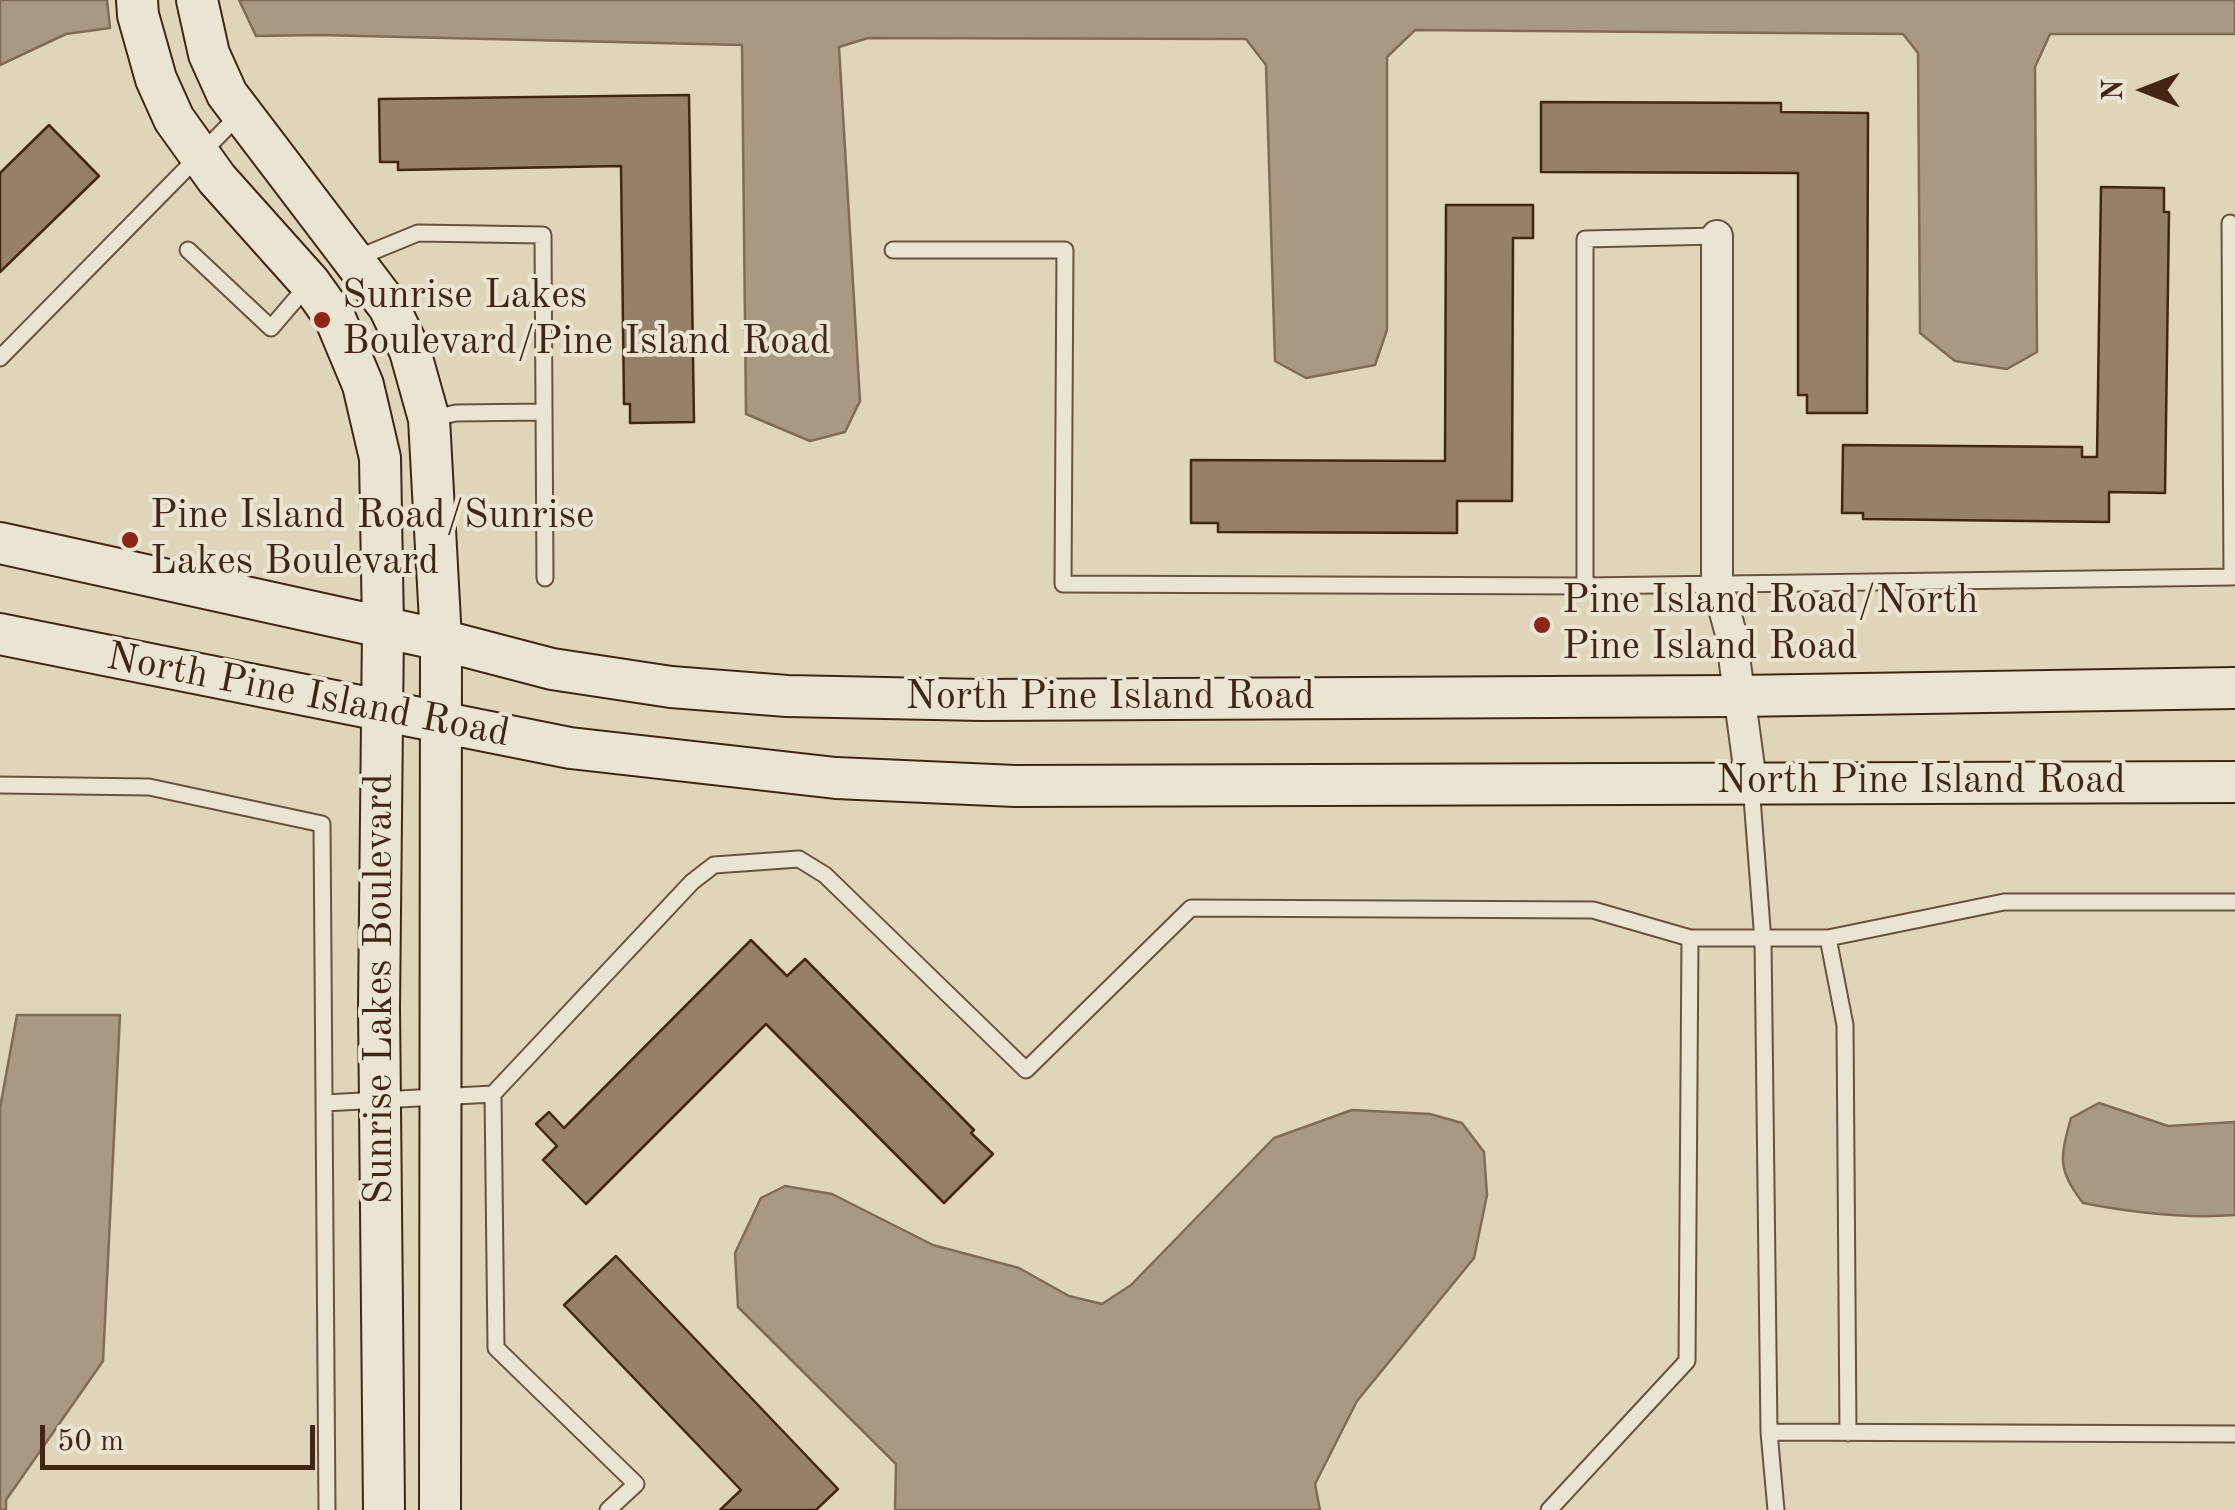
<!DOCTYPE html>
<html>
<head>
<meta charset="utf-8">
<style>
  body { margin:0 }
  #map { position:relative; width:2235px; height:1510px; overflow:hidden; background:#dfd5ba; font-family:"Old Standard TT",serif }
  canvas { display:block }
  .north { position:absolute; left:2095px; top:40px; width:100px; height:100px; -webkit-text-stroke:8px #eae4d2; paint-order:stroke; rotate:270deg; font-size:28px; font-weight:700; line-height:40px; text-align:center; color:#442514 }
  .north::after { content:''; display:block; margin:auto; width:35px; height:45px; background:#442514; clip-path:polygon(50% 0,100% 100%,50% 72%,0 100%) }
  .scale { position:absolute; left:40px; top:1425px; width:275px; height:45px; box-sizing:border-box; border:5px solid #442514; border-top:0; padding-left:12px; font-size:30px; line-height:35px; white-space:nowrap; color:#442514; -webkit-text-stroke:8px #eae4d2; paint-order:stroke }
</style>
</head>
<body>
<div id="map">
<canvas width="2235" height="1510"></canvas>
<div class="north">N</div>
<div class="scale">50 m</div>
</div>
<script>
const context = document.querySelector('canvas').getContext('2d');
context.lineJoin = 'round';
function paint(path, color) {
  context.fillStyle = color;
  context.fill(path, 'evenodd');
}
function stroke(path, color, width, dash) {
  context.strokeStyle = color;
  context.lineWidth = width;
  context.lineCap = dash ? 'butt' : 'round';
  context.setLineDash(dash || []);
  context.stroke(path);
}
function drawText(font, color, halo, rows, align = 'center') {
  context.font = font + ' "Old Standard TT",serif';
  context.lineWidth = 8;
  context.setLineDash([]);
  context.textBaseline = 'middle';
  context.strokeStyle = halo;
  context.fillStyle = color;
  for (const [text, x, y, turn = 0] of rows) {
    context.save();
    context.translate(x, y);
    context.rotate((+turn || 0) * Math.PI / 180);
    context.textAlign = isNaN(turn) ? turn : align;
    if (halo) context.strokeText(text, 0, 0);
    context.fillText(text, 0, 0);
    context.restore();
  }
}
const water = new Path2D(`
  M0 0H107L110 28 66 34 0 65Z
  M239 0H2235V34H2050L2035 67 2037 352 2007 369 1955 361 1920 333 1918 53 1903 34 1415 30 1387 57V330L1375 365 1306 378 1275 361 1266 65 1246 39 868 38 839 47 860 401 845 432 810 441 746 414 742 45 319 35 256 36Z
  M17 1015H120L103 1361 6 1500V1510H0V1108Z
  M2099 1103 2168 1126 2235 1122V1215C2183 1219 2134 1213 2083 1203 2057 1169 2060 1158 2071 1118Z
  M1352 1110 1430 1114 1462 1123 1484 1152 1487 1195 1474 1258 1357 1401 1315 1484 1320 1510H895L896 1464 738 1307 735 1253 761 1198 785 1186 832 1194 933 1245 1019 1268 1069 1296 1102 1304 1131 1285 1274 1138Z`);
paint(water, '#aa9982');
stroke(water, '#816b56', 2.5);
const building = new Path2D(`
  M689 95 694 422 630 423V404H624L621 166 398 170V162H380L379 99Z
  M1541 102 1781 103V112L1868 113 1867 413H1807V395H1798V173L1541 172Z
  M49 125 99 176 0 272V173Z
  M2101 187 2164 188V212H2169L2165 493 2109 492V522L1863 519V513H1842L1843 445 2082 447V457H2097Z
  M1446 205H1533V238H1513L1512 501H1457V533L1218 532V523H1191V460L1445 461Z
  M751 940 787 976 805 959 974 1130 971 1133 993 1154 944 1203 766 1024 586 1204 543 1160 557 1146 536 1124 549 1112 564 1128Z
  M616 1256 838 1489 816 1510H720L741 1490 564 1305Z`);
paint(building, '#95816a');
stroke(building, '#442514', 2.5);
const lane = new Path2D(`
  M1717 236 1585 239V586L2232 577 2230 223
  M188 250 271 328 307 286
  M893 250H1065L1063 584 1585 586
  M357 258 418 233 543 235 545 578
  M0 358 239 115
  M429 419 456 413 544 412
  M0 785 149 787 322 824 327 1510
  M1751 785 1763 941 1769 1432 1776 1510
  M1828 938 2004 902H2235
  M493 1094 692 882 714 865 799 859 825 875 1026 1070 1191 908 1593 910 1690 938H1828L1845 1025 1848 1433
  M324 1103 493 1094 496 1348 636 1484 608 1510
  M1769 1432 2235 1434
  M1549 1510 1687 1361 1690 938`);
const street = new Path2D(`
  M1717 236V583L1731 634 1751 782`);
const secondary = new Path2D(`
  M137 0 138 15 156 79 174 119 217 179 310 283 335 318 363 385 380 458 383 627 379 1007 384 1510
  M197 0 209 54 227 94 389 307 410 351 429 419 441 640 440 1510
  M0 543 441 640 552 669 671 687 787 696 982 700 1738 696 2235 688
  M0 634 570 748 836 778 1015 786 2235 782`);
stroke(lane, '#6b513e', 19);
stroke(street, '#6b513e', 34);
stroke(secondary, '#442514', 44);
stroke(lane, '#eae4d2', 15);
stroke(street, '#eae4d2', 30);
stroke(secondary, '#eae4d2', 40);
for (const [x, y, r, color] of [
  [322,320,10,"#8f2418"],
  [130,540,10,"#8f2418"],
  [1542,625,10,"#8f2418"]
]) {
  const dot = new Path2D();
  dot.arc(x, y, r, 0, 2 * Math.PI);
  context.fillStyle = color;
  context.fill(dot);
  stroke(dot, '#eae4d2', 4);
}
drawText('40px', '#442514', '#eae4d2', [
  ["Sunrise Lakes",342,297],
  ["Boulevard/Pine Island Road",342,343],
  ["Pine Island Road/Sunrise",150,517],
  ["Lakes Boulevard",150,563],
  ["Pine Island Road/North",1562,602],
  ["Pine Island Road",1562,648]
], 'left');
drawText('40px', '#442514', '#eae4d2', [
  ["North Pine Island Road",308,696,11],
  ["North Pine Island Road",1110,698],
  ["North Pine Island Road",1921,782],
  ["Sunrise Lakes Boulevard",381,989,-90]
]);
</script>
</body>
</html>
